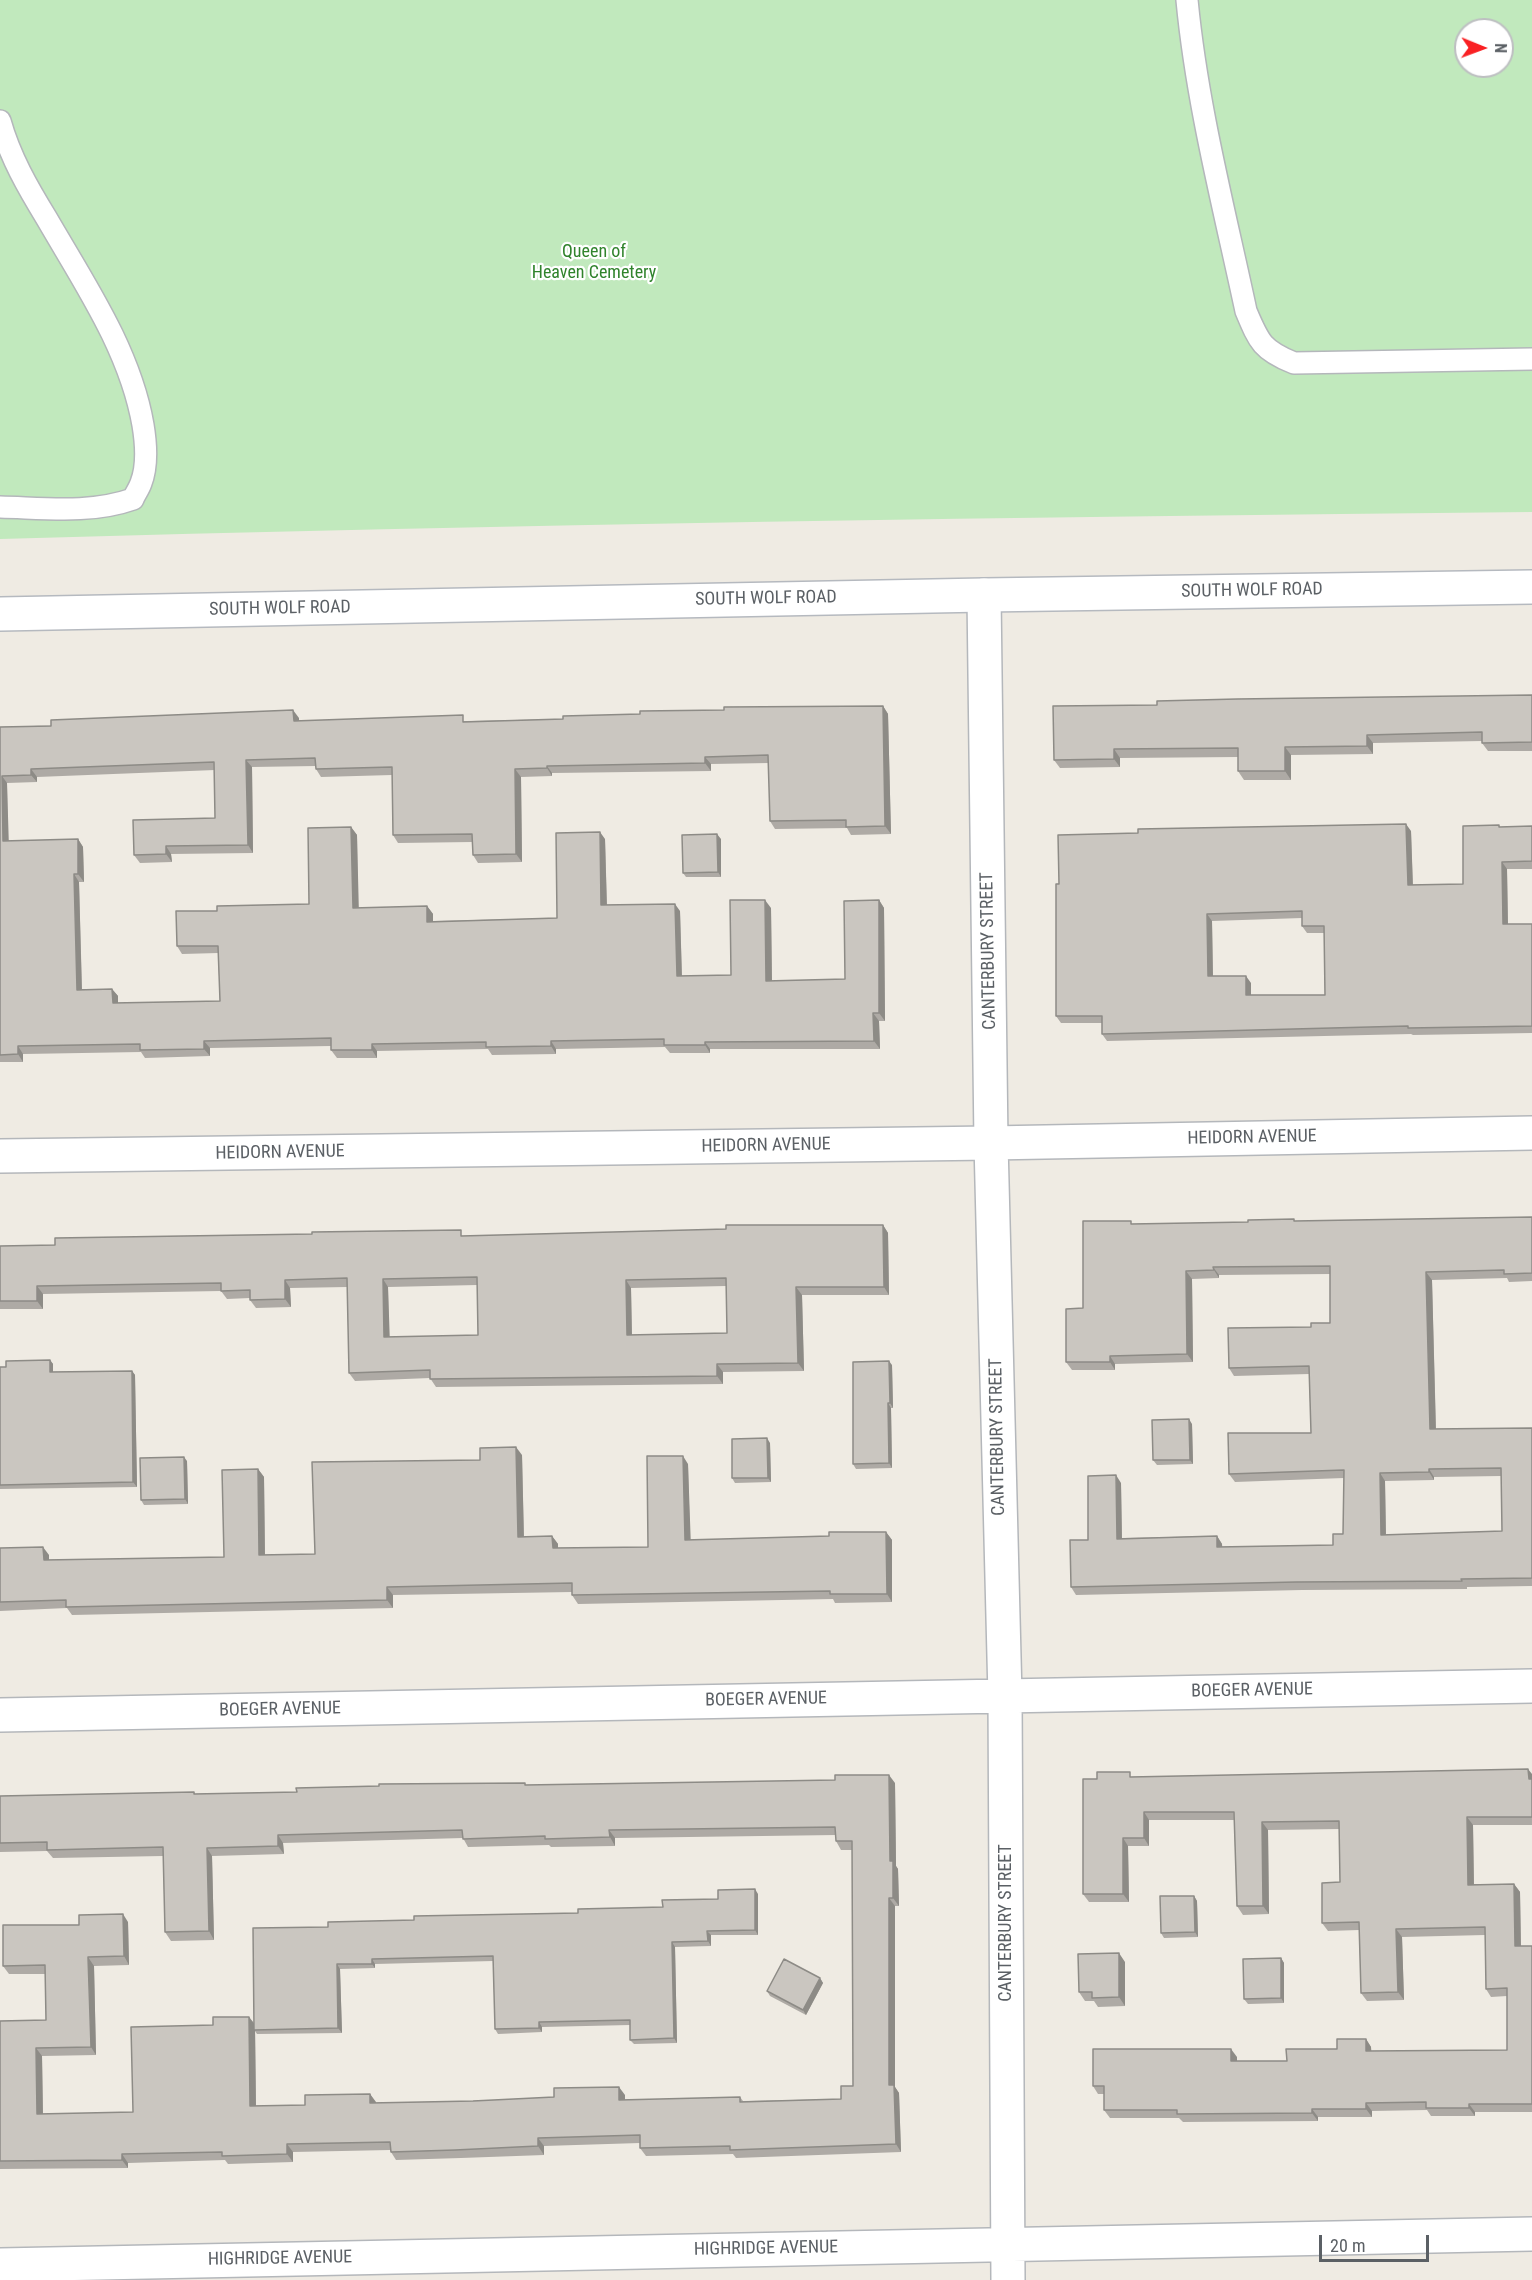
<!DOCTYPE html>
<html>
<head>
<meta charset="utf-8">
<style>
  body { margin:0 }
  #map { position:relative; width:1532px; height:2280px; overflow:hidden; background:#efebe3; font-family:"Roboto Condensed",sans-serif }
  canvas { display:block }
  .north { position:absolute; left:1454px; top:18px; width:60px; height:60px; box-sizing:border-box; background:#fff; border:2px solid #bdbfc1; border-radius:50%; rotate:91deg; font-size:16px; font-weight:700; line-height:24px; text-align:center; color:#5b6065 }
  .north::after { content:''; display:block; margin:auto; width:21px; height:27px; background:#f92023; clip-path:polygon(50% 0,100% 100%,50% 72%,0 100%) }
  .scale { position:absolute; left:1319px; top:2235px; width:110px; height:27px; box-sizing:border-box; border:3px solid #5b6065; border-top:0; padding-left:8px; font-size:18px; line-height:21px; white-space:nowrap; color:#5b6065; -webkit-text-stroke:4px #fff; paint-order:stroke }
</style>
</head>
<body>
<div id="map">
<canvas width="1532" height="2280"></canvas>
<div class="north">N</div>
<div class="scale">20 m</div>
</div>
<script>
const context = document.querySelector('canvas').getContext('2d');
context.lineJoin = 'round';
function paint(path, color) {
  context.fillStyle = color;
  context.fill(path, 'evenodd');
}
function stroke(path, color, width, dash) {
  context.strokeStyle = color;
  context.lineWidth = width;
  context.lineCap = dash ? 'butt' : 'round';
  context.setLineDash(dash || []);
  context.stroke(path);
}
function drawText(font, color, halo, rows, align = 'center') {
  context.font = font + ' "Roboto Condensed",sans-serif';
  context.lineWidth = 4.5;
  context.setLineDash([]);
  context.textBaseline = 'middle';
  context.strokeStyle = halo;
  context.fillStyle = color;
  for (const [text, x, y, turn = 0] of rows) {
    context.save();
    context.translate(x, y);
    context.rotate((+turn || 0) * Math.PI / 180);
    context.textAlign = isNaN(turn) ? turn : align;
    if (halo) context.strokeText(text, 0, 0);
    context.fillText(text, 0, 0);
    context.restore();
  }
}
paint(new Path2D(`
  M0 0H1532V512C1021 517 511 524 0 539ZM1466 30H1502V66H1466Z`), '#c1e9bd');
const lane = new Path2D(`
  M1187 0C1197 105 1224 208 1246 311 1259 342 1262 350 1294 363L1532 359
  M0 121C10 157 28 188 47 219 84 283 130 350 143 425 146 443 148 465 141 483 139 489 135 494 133 499 91 514 44 508 0 507`);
const street = new Path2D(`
  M984 595 991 1143 1005 1696 1008 2280
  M0 1156 991 1143 1532 1133
  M0 1715 1532 1686
  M0 2265 1532 2234`);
const secondary = new Path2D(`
  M0 614 984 595 1532 587`);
stroke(lane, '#b4b7bb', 24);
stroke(street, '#b4b7bb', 36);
stroke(secondary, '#b5b9bf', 36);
stroke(lane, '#fff', 21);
stroke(street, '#fff', 33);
stroke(secondary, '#fff', 33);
paint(new Path2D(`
  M1532 695V751H1488L1482 743V741L1373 743V754L1291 755V780H1244L1238 771V757L1120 758V767L1060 768 1054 760 1157 705Z
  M883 706 888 714 891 834 851 835 847 828 775 829 770 821 769 763 711 764V771L552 773V776L521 777 522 862 478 863 473 855 472 842 398 843 393 835 392 775 321 777 316 769V766L252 767 253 853 171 854 172 862 140 863 134 855 215 818V770L37 777V782L7 783 8 841 78 839 83 847 84 882H79L82 989H112L118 996V1003L220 1001 218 953 182 954 177 946 217 911 309 904 351 827 357 835 358 908 427 906 433 914V921L557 918 605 839 607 905 680 911 682 976 731 975 771 908 772 981 845 979 879 900 884 908 885 1021H879L880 1049H710V1053H670L665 1047 556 1049V1054L492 1055 488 1049 377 1051V1058H337L331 1050V1046L210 1048V1056L145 1058 141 1052 23 1054V1062H0V727L299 718V721H467L563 719 640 714Z
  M1532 826V869H1507L1508 924H1532V1033L1413 1035 1411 1034 1107 1041 1102 1034V1023H1061L1056 1016V884L1411 831 1413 885 1463 884 1501 827ZM1302 918V926L1307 933H1324L1325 995H1251V983L1213 976 1212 921Z
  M721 839V877H686L683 873Z
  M1532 1217V1281L1509 1282 1507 1278 1432 1280 1436 1429 1532 1428V1586L1467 1587V1589L1302 1590 1076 1595 1071 1587 1088 1540 1121 1483 1122 1538 1217 1536 1222 1544V1547L1333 1545 1343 1534 1344 1478 1235 1482 1229 1474 1311 1433 1309 1374 1234 1376 1229 1368 1311 1327 1330 1323V1274L1219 1275V1278L1192 1279 1193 1362 1115 1364V1370H1072L1066 1362 1083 1308 1133 1224ZM1501 1476 1502 1531 1386 1535 1385 1481 1434 1480V1477Z
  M883 1225 888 1233 889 1295H802L804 1371 723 1372V1384L436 1387 430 1378 355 1381 349 1373 347 1287 290 1288 291 1307 256 1308 250 1300V1298L227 1299 221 1291 43 1294V1309H0V1246L465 1236ZM477 1285 478 1335 389 1337 388 1287ZM726 1286 727 1333 632 1335 631 1288Z
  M50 1360 53 1364V1372L132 1371 135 1375 137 1487 0 1489V1367H6Z
  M892 1365 893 1408H891L892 1468 856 1469 853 1464Z
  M1192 1424 1193 1464 1157 1465 1153 1460Z
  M770 1443 771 1482 735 1483 732 1478Z
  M522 1455 524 1537 552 1536 558 1544V1548L648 1547 688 1464 690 1540 829 1536 886 1532 892 1540V1602L835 1603 833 1599 578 1604 572 1595V1592L393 1595V1608L72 1615 67 1608 0 1611V1548L49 1555V1560L224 1557 258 1469 264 1477 265 1555 315 1554 480 1460Z
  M187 1461 188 1504 144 1505 141 1500Z
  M1532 1774V1825H1473L1474 1884H1514L1520 1892 1521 1946H1532V2112H1475V2116H1431L1427 2110 1372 2111V2117H1318V2121L1183 2122 1179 2118H1110L1104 2110V2094H1098L1093 2086 1237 2057V2061H1287L1337 2049 1366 2039 1371 2047V2051L1507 2050V1996L1491 1997 1486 1989 1485 1935 1402 1937 1404 2000 1367 2001 1361 1993 1359 1930 1328 1931 1322 1923 1340 1882 1339 1829 1268 1830 1269 1914 1243 1915 1237 1906 1234 1820H1149V1846H1128L1129 1902H1089L1083 1894 1097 1779 1134 1777Z
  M895 1783 896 1866 898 1869 899 1906H895V2087L899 2093 901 2152 736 2158 733 2154 646 2156 640 2148V2143L544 2146V2155L461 2158 396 2160 391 2152 390 2150 293 2152V2162L228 2164 225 2160 128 2163V2168L0 2169V2021L46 2020 45 1974H9L3 1966 79 1925 128 1922 129 1965 94 1966 96 2055 42 2056 43 2114 133 2112 213 2025 249 2017 254 2023 328 1927 414 1920 578 1913 663 1907 718 1899 758 1894V1935H711V1946L675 1947 677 2043 634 2044 630 2040V2025L542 2027V2032L498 2034 495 2029 493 1961 375 1964V1968L340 1969 342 2033 257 2034 255 2031 256 2106 305 2105 370 2094 376 2103 473 2101 625 2095V2100L740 2097 743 2101 841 2099 853 2086 852 1850H841L836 1841V1835L615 1838V1846L551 1847 549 1845 468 1847 463 1838 283 1843 284 1854 212 1856 214 1940 171 1941 165 1932 163 1856 53 1858 47 1851 0 1852V1796L194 1792 195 1794 297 1792 526 1785Z
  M1194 1896 1197 1901 1198 1937 1164 1938 1161 1933Z
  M1281 1958 1284 1963V2003L1248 2004 1244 1999Z
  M1125 1962V2006L1098 2007 1094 2001H1085L1079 1992Z
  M820 1978 823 1983 806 2015 770 1996 767 1991Z`), '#aeaaa5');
paint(new Path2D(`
  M883 706 888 714 891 834 885 826Z
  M293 710 299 718V729L294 721Z
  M1367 735 1373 743V754L1367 746Z
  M1285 747 1291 755V780L1285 771Z
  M1114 749 1120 758V767L1114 759Z
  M705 757 711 764V771L705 763Z
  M246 760 252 767 253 853 248 845Z
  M547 766 552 773V776L547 768Z
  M31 769 37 777V782L31 775Z
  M515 769 521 777 522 862 516 854Z
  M2 776 7 783 9 849 3 841Z
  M1406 824 1411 831 1413 892 1408 885Z
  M351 827 357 835 359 916 353 908Z
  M600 832 605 839 607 913 601 905Z
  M717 834 721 839V877L718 872Z
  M78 839 83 847 84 882 78 874Z
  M166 846 171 854 172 862 166 854Z
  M1502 862 1507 869 1508 931 1503 924Z
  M74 874 79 882 82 997 77 990Z
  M765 900 771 908 772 989 766 981Z
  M879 900 884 908 885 1021 879 1013Z
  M675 904 680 911 682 983 677 976Z
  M427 906 433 914V929L427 922Z
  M1207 914 1212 921 1213 983 1208 976Z
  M1246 976 1251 983V1003L1246 995Z
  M112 989 118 996V1010L113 1003Z
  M873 1013 879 1021 880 1049 874 1041Z
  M204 1041 210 1048V1056L204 1049Z
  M551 1041 556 1049V1054L551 1046Z
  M705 1042 710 1049V1053L705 1045Z
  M372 1044 377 1051V1058L372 1050Z
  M18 1046 23 1054V1062L18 1054Z
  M883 1225 888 1233 889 1295 884 1287Z
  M1213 1267 1219 1275V1278L1214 1270Z
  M1186 1271 1192 1279 1193 1362 1187 1354Z
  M1426 1272 1432 1280 1436 1437 1430 1429Z
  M383 1279 388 1287 390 1345 384 1337Z
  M285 1280 290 1288 291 1307 285 1299Z
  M626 1280 631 1288 632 1343 627 1335Z
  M37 1286 43 1294V1309L37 1301Z
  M796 1287 802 1295 804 1371 798 1363Z
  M1110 1356 1115 1364V1370L1110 1362Z
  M50 1360 53 1364V1376L50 1372Z
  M889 1361 892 1365 893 1408 890 1403Z
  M717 1364 723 1372V1384L717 1376Z
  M132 1371 135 1375 137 1487 133 1482Z
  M888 1403 891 1408 892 1468 889 1463Z
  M1189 1419 1192 1424 1193 1464 1190 1460Z
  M767 1438 770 1443 771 1482 768 1478Z
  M516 1447 522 1455 524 1545 518 1537Z
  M683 1456 688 1464 691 1548 685 1540Z
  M184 1457 187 1461 188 1504 185 1499Z
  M258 1469 264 1477 265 1563 259 1555Z
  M1429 1469 1434 1477V1480L1429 1472Z
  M1380 1473 1385 1481 1386 1543 1381 1535Z
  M1116 1475 1121 1483 1122 1546 1117 1539Z
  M886 1532 892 1540V1602L887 1594Z
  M552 1536 558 1544V1556L553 1548Z
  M1217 1536 1222 1544 1223 1555 1217 1547Z
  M43 1547 49 1555V1569L44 1560Z
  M387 1587 393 1595V1608L387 1600Z
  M1528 1769 1532 1774V1783L1529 1779Z
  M889 1775 895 1783 896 1866 898 1869 899 1906 893 1898 890 1861Z
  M1144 1812 1149 1820V1846L1144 1838Z
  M1467 1817 1473 1825 1474 1893 1468 1885Z
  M1262 1822 1268 1830 1269 1914 1263 1906Z
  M609 1830 615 1838V1846L610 1837Z
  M278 1835 283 1843 284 1854 278 1846Z
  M1123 1838 1128 1846 1129 1902 1123 1894Z
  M207 1848 212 1856 214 1940 209 1931Z
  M1514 1884 1520 1892 1521 1954 1515 1946Z
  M755 1889 758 1894V1935L755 1930Z
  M1194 1896 1197 1901 1198 1937 1195 1932Z
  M889 1898 895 1906V2087L899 2093 901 2152 896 2144 889 2085Z
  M123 1914 128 1922 129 1965 124 1956Z
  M1396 1929 1402 1937 1404 2000 1398 1992Z
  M707 1931 711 1935V1946L708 1941Z
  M672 1942 675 1947 677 2043 674 2038Z
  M1119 1953 1125 1962V2006L1119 1997Z
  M88 1957 94 1966 96 2055 91 2047Z
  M1281 1958 1284 1963V2003L1281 1998Z
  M372 1959 375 1964V1968L372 1964Z
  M337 1964 340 1969 342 2033 338 2028Z
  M820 1978 823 1983 806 2015 803 2010Z
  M249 2017 255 2025 256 2114 250 2106Z
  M539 2022 542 2027V2032L539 2028Z
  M1366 2039 1371 2047 1372 2059 1366 2051Z
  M36 2048 42 2056 43 2122 37 2114Z
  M1231 2049 1237 2057V2069L1231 2061Z
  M619 2087 625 2095V2108L619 2100Z
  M370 2094 376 2102V2111L370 2103Z
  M1366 2103 1372 2111V2117L1366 2109Z
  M1469 2104 1475 2112V2116L1469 2108Z
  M1312 2109 1318 2117V2121L1312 2113Z
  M538 2138 544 2146V2155L538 2146Z
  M287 2144 293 2152V2162L287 2154Z
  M122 2154 128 2163V2168L122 2160Z`), '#8d8b86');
const building = new Path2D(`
  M1532 695V742L1482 743V732L1367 735V746L1285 747V771H1238V748L1114 749V759L1054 760 1053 706 1157 705V701L1237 699Z
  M883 706 885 826 846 827V820L770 821 768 755 705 757V763L547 766V768L515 769 516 854 473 855 472 834 393 835 392 767 316 769 315 758 246 760 248 845 166 846V854L134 855 133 820 215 818 214 762 31 769V775L2 776 3 841 78 839V874H74L77 990 112 989 113 1003 220 1001 218 946H177L176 911H217V906L309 904 308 828 351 827 353 908 427 906V922L557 918 556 833 600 832 601 905 675 904 677 976 731 975 730 900H765L766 981 845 979 844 901 879 900V1013H873L874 1041 705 1042V1045H664V1039L551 1041V1046L486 1047V1042L372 1044V1050H331V1038L204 1041V1049L140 1050V1044L18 1046V1054L0 1055V727L51 726V720L293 710 294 721 463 715V722L563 719V716L640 714V711L724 710V707Z
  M1406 824 1408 885 1463 884V826L1499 825V827L1532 826V861L1502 862 1503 924H1532V1026L1408 1028V1026L1102 1034V1016H1056V884H1059L1058 835 1138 833V829ZM1302 911V926H1324L1325 995H1246V976H1208L1207 914Z
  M717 834 718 872 683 873 682 835Z
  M1532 1217V1273L1504 1274V1270L1426 1272 1430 1429 1532 1428V1578L1461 1579 1462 1581 1296 1582 1071 1587 1070 1540H1088V1476L1116 1475 1117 1539 1217 1536V1547L1333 1545V1534H1343L1344 1470 1229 1474 1228 1433H1311L1309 1366 1229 1368 1228 1328 1311 1327V1323H1330V1266L1213 1267 1214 1270 1186 1271 1187 1354 1110 1356V1362H1066V1309L1083 1308V1221H1131V1224L1248 1222V1220L1294 1219V1221ZM1501 1468 1502 1531 1381 1535 1380 1473 1429 1472V1469Z
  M726 1225H883L884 1287H796L798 1363 717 1364V1376L430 1379V1370L349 1373 347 1278 285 1280V1299L250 1300V1290L221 1291V1283L37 1286V1301H0V1246L55 1245V1238L312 1234V1232L461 1230V1236L726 1229ZM477 1277 478 1335 384 1337 383 1279ZM726 1278 727 1333 627 1335 626 1280Z
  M50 1360V1372L132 1371 133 1482 0 1485V1367H6V1361Z
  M889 1361 890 1403H888L889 1463 853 1464V1362Z
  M1189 1419 1190 1460H1153L1152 1420Z
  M767 1438 768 1478H732V1439Z
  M516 1447 518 1537 552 1536 553 1548 648 1547 647 1456H683L685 1540 829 1536V1532H886L887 1594H830V1591L572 1595V1583L387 1587V1600L66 1607V1600L0 1602V1548L43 1547 44 1560 224 1557 222 1470 258 1469 259 1555 315 1554 312 1462 480 1460V1448Z
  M184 1457 185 1499 141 1500 140 1458Z
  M1528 1769 1529 1779H1532V1817H1467L1468 1885 1514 1884 1515 1946H1532V2104H1469V2108H1426V2102L1366 2103V2109H1312V2113L1177 2114V2110H1104V2086H1093V2049H1231V2061H1287L1286 2049H1337V2039H1366V2051L1507 2050V1988L1486 1989 1485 1927 1396 1929 1398 1992 1361 1993 1359 1922 1322 1923V1883L1340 1882 1339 1821 1262 1822 1263 1906H1237L1234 1812H1144V1838H1123V1894H1083V1779H1097V1772H1130V1777Z
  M835 1775H889L890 1861H893V1898H889V2085H894L896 2144 730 2150V2146L640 2148V2135L538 2138V2146L455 2150 391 2152 390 2142 287 2144V2154L222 2156V2152L122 2154V2160L0 2161V2021L46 2020 45 1965 3 1966V1925H79V1915L123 1914 124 1956 88 1957 91 2047 36 2048 37 2114 133 2112 131 2027 213 2025V2017H249L250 2106 305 2105V2095L370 2094V2103L473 2101 554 2097V2088L619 2087V2100L740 2097V2102L841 2099V2086H853L852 1841H836L835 1827 609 1830 610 1837 545 1839V1836L463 1839 462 1830 278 1835V1846L207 1848 209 1931 165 1932 163 1847 47 1850V1842L0 1843V1796L194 1792V1794L297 1792 296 1788 379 1786V1784L525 1783V1785L835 1780Z
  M755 1889V1930L707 1931 708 1941 672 1942 674 2038 630 2040V2020L539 2022V2028L495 2029 493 1956 372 1959V1964H337L338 2028 254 2030 253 1928 328 1927V1922L414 1920V1916L578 1913V1909L663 1907 662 1900 718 1899V1890Z
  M1160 1896H1194L1195 1932 1161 1933Z
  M1119 1953V1997L1092 1998V1992H1079L1078 1954Z
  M1281 1958V1998L1244 1999 1243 1959Z
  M784 1959 820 1978 803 2010 767 1991Z`);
paint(building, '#cac6c0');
stroke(building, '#8d8b86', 1.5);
drawText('18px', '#30832c', '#fff', [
  ["Queen of",594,252],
  ["Heaven Cemetery",594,273]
]);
drawText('18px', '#5b6065', '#fff', [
  ["SOUTH WOLF ROAD",1252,591,-1],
  ["SOUTH WOLF ROAD",766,599,-1],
  ["SOUTH WOLF ROAD",280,609,-1],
  ["CANTERBURY STREET",989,951,-91],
  ["HEIDORN AVENUE",1252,1138,-1],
  ["HEIDORN AVENUE",766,1146,-1],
  ["HEIDORN AVENUE",280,1153,-1],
  ["CANTERBURY STREET",998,1437,-91],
  ["BOEGER AVENUE",1252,1691,-1],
  ["BOEGER AVENUE",766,1700,-1],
  ["BOEGER AVENUE",280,1710,-1],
  ["CANTERBURY STREET",1006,1923,-90],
  ["HIGHRIDGE AVENUE",766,2249,-1],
  ["HIGHRIDGE AVENUE",280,2259,-1]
]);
</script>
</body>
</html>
